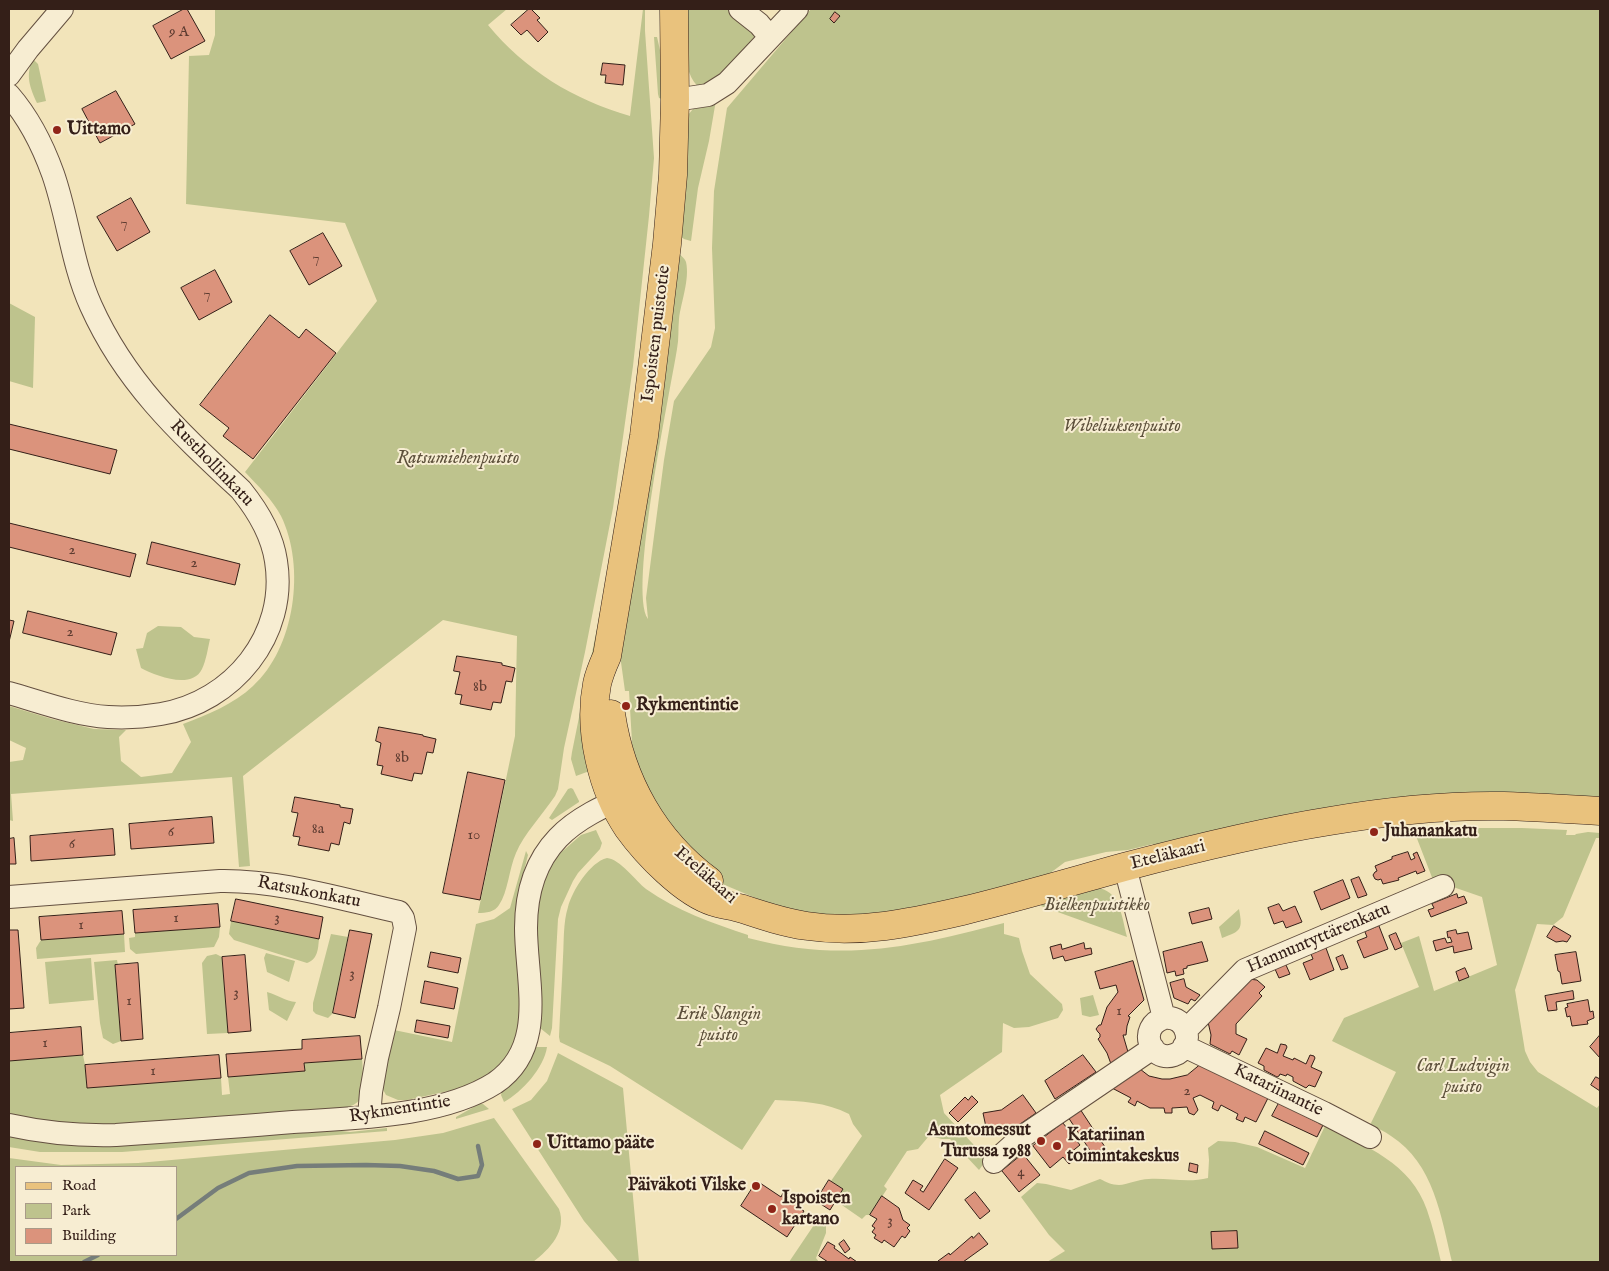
<!DOCTYPE html>
<html>
<head>
<meta charset="utf-8">
<style>
  body { margin:0 }
  #map { position:relative; width:1609px; height:1271px; overflow:hidden; background:#f2e4ba; font-family:"IM FELL English",serif }
  canvas { display:block }
  .frame { position:absolute; inset:0; border:10px solid #341f18; pointer-events:none }
  .legend { position:absolute; left:15px; top:1166px; width:162px; height:90px; box-sizing:border-box; background:#f7edd2; border:1px solid #a99b88; margin:0; padding:6px 9px; list-style:none; font-size:15px; color:#341f18 }
  .legend li { display:flex; align-items:center; gap:10px; height:25px }
  .legend b { width:25px; border:1px solid #a99b88 }
</style>
</head>
<body>
<div id="map">
<canvas width="1609" height="1271"></canvas>
<div class="frame"></div>
<ul class="legend">
<li><b style="height:6px;background:#e9c27d"></b>Road</li>
<li><b style="height:14px;background:#bec38d"></b>Park</li>
<li><b style="height:14px;background:#db937c"></b>Building</li>
</ul>
</div>
<script>
const context = document.querySelector('canvas').getContext('2d');
context.lineJoin = 'round';
function paint(path, color) {
  context.fillStyle = color;
  context.fill(path, 'evenodd');
}
function stroke(path, color, width, dash) {
  context.strokeStyle = color;
  context.lineWidth = width;
  context.lineCap = dash ? 'butt' : 'round';
  context.setLineDash(dash || []);
  context.stroke(path);
}
function drawText(font, color, halo, rows, align = 'center') {
  context.font = font + ' "IM FELL English",serif';
  context.lineWidth = 4;
  context.setLineDash([]);
  context.textBaseline = 'middle';
  context.strokeStyle = halo;
  context.fillStyle = color;
  for (const [text, x, y, turn = 0] of rows) {
    context.save();
    context.translate(x, y);
    context.rotate((+turn || 0) * Math.PI / 180);
    context.textAlign = isNaN(turn) ? turn : align;
    if (halo) context.strokeText(text, 0, 0);
    context.fillText(text, 0, 0);
    context.restore();
  }
}
paint(new Path2D(`
  M215 9H507L488 25C525 70 574 100 630 116L643 9H645V31L654 158 649 216 633 366 613 508 585 652 564 748 558 789 555 796C543 814 524 834 516 853 509 869 508 892 499 905 495 912 486 913 478 913L515 736 517 636 443 620 243 776 250 866 239 867 232 777 11 794 13 821 9 820V762L23 760 26 748 9 740V706L52 719 94 729 126 730 119 737 121 761 141 777 172 773 191 742 183 724C207 715 234 704 253 686 295 648 306 567 281 516 272 499 258 486 245 472L377 301 345 223 186 204 189 56 209 55 215 35Z
  M683 9H729L738 13 759 37 721 82 700 88C681 74 684 31 683 9Z
  M811 9H1600V799L1155 850 1153 844 1128 850 1106 852 1065 862 1045 877 907 911 843 918 784 910 720 883 667 835 633 759 629 691H625L619 648 679 254C682 256 685 259 686 262 690 279 681 302 679 319 678 329 679 339 677 349 670 393 628 590 648 619L646 598 654 536 664 460 674 401 711 347 715 328 712 248 714 191 727 108Z
  M654 37H657L665 72 662 99 659 98 658 94Z
  M33 59 38 64 46 101 37 103C30 88 25 75 33 59Z
  M716 100 709 141 698 188 691 241 684 239 680 236 688 115 693 109Z
  M662 109 668 148 595 769 576 776 571 759 572 752 617 529 637 404 656 237 663 132 660 113Z
  M9 303 35 317 33 388 9 381Z
  M158 626 181 627 194 637 210 639C208 648 206 661 202 669 192 690 156 676 141 668L136 649 143 648 147 633Z
  M571 788 573 789 579 801V802L552 820 549 818 568 789Z
  M1463 828H1522L1567 830 1566 835H1575L1576 834 1588 832 1600 833V838H1596L1563 917 1553 925 1537 924 1515 990 1525 1051 1530 1062 1538 1072 1597 1108 1600 1104V1262H1452C1441 1216 1434 1164 1391 1136 1384 1131 1377 1128 1370 1125L1396 1072 1332 1041 1344 1018 1419 987 1401 943 1419 936 1434 991 1497 965 1482 897 1433 880 1416 836H1426V832L1431 830Z
  M596 830 602 843 600 849 578 873 573 881 561 907 558 919 552 1028 550 1036 540 1028 541 1009 535 923 540 887 557 856 581 835Z
  M526 851 528 855 516 903 521 1022 512 1048 499 1066 485 1079 467 1087 407 1100H398L386 1095 381 1086 394 1030 452 1042 476 924 494 919 510 908Z
  M607 858C620 859 636 881 646 889 677 911 712 923 748 935V938C843 963 912 947 1004 923V934L1019 938 1022 951 1030 974 1062 1004 1063 1010 1058 1018 1029 1027 1014 1028 1003 1023 1002 1052 940 1095 944 1113 987 1159 979 1170 950 1139H942L929 1136 918 1149 907 1151 884 1186 887 1189 870 1215H866L862 1219 836 1201 843 1189 831 1181 862 1136 853 1124 849 1114C826 1102 801 1101 775 1100L742 1150 610 1066 560 1042 559 1037C560 1011 562 984 563 957 564 941 563 923 568 907 572 891 590 862 607 858Z
  M1095 888C1120 888 1122 918 1127 937L1041 906 1042 901Z
  M1239 909C1243 930 1241 931 1222 938L1219 927Z
  M231 921 319 939C318 949 318 959 307 963L234 940 229 934Z
  M220 927 219 937 214 947 136 954 130 949 129 938 135 937V933Z
  M124 934 125 952 37 959 36 948 41 940Z
  M331 934 348 937 333 1013 328 1018 316 1014 313 1011V1003Z
  M266 953 295 961 289 982 267 972 264 958Z
  M216 954 222 957 228 1033 207 1034 202 963 207 956Z
  M91 958 94 1000 49 1004 45 962Z
  M117 960 118 965H115L121 1041 113 1044 103 1038 100 1023 94 962Z
  M267 992C278 995 285 1001 296 1002L287 1021 269 1010Z
  M1093 995 1099 1015 1090 1017 1082 1015 1080 998Z
  M535 1047H547C544 1068 522 1092 504 1102L501 1095 502 1091Z
  M558 1053 623 1088 639 1262H619L584 1221 512 1109 531 1100 547 1081Z
  M83 1055 85 1065 87 1088 221 1078 222 1095 230 1094 228 1077 305 1071 304 1063 362 1059C363 1069 364 1090 360 1099 357 1104 351 1106 346 1108L122 1126H79L9 1115V1061Z
  M479 1104H483L489 1109 456 1119V1117Z
  M494 1118 559 1209C567 1231 550 1249 533 1262H9V1158L61 1165 138 1163 395 1140 443 1133ZM176 1167V1255H16V1167Z
  M1325 1126C1366 1146 1411 1163 1427 1210 1433 1227 1437 1245 1441 1262H1047L1065 1251 1049 1235 1021 1197 1037 1183 1046 1184 1071 1190 1100 1179C1106 1182 1112 1185 1119 1185 1127 1185 1138 1179 1149 1179 1169 1178 1189 1183 1208 1178L1209 1160 1208 1148 1218 1141 1235 1142 1257 1147 1305 1168Z
  M387 1128V1131L122 1152H40L9 1147V1135L325 1129 350 1132Z
  M820 1216 826 1221V1233L816 1258 819 1262H789Z`), '#bec38d');
stroke(new Path2D(`
  M176 1219 218 1188 249 1173 297 1166 366 1165 400 1166 434 1171 458 1179 478 1176 482 1165 478 1146
  M84 1262 98 1255`), '#757d7a', 4.5);
const building = new Path2D(`
  M184 9H187L205 41 171 59 153 26Z
  M529 9H531L540 18 537 20 548 32 538 42 527 30 521 35 511 25Z
  M835 12 840 16 834 23 830 19Z
  M603 63 625 65 623 85 605 83 606 75H601Z
  M116 91 135 124 100 143 82 109Z
  M131 198 150 232 117 251 97 217Z
  M323 233 342 266 309 285 290 251Z
  M215 270 232 302 199 320 181 288Z
  M270 315 299 338 306 329 336 353 253 459 223 436 229 428 200 405Z
  M9 424 117 450 110 474 9 449Z
  M9 523 136 554 130 577 9 547Z
  M152 542 240 564 235 585 147 564Z
  M28 611 117 633 111 655 23 633Z
  M9 620 14 621 9 642Z
  M457 656 502 663V665L515 668 512 682 506 681 501 703 493 702 491 710 460 704 462 695 455 694 460 672 454 671Z
  M379 727 423 735V736L436 739 433 753 427 752 422 774 414 773 412 781 381 774 383 766 377 765 381 743 376 741Z
  M468 772 505 780 480 900 443 893Z
  M295 797 340 805V807L353 809 350 824 344 822 339 845 331 843 329 851 298 845 300 837 293 836 298 813 292 812Z
  M212 817 214 843 131 849 129 824Z
  M113 829 115 855 31 861 30 836Z
  M14 838 16 864H9V839Z
  M1408 852 1411 860 1415 858 1413 854 1417 852 1425 871 1417 874 1416 871 1398 878 1399 880 1383 884 1381 879 1378 880 1375 879 1373 875 1375 872 1377 871 1375 866 1392 859V857Z
  M1359 877 1367 895 1358 898 1351 880Z
  M1343 880 1350 898 1321 910 1314 892Z
  M1457 894 1458 898 1464 896 1467 903 1431 917 1428 910 1434 908 1432 904Z
  M236 899 323 917 319 939 231 921Z
  M218 904 220 927 135 933 133 910Z
  M1279 904 1283 911 1295 906 1302 922 1286 928 1283 921 1274 924 1268 908Z
  M1209 908 1212 919 1192 924 1189 913Z
  M122 911 124 934 41 940 39 917Z
  M1379 926 1388 949 1364 958 1357 941 1367 937 1365 932Z
  M1554 926 1571 936 1567 942 1563 941 1556 942 1547 937Z
  M9 930H18L24 1008 9 1009Z
  M350 930 372 934 355 1018 333 1013Z
  M1456 930 1457 934 1468 932 1472 949 1454 953 1453 946 1436 951 1433 941 1445 938 1447 943 1452 942 1450 937 1448 938 1447 932Z
  M1396 933 1402 947 1395 950 1389 936Z
  M1202 942 1208 961 1187 966V968L1183 969 1184 974 1176 976 1175 971 1167 973 1163 952Z
  M1084 943 1085 949 1091 948 1092 954 1065 961 1063 956 1053 959 1050 947 1061 944 1062 949Z
  M1326 948 1334 970 1310 980 1303 963 1313 959 1311 954Z
  M431 952 461 958 458 973 428 967Z
  M1576 952 1581 981 1562 984 1560 972 1558 971 1555 955Z
  M245 955 251 1031 228 1033 222 957Z
  M1343 955 1348 968 1341 970 1336 958Z
  M1133 961 1144 1000 1128 1016 1130 1017 1127 1026 1126 1035H1123L1128 1052 1111 1064 1107 1053 1098 1039 1100 1037V1034L1098 1032 1096 1029 1099 1025H1101L1107 1007 1118 992 1116 985 1100 989 1095 972Z
  M138 963 143 1039 121 1041 115 965Z
  M1286 965 1290 974 1279 978 1275 969Z
  M1465 968 1469 977 1459 981 1456 972Z
  M1184 979 1186 987 1200 995 1195 1001 1191 999 1188 1004 1174 998 1170 983Z
  M1248 979 1257 980 1265 987 1259 993 1262 996 1236 1024V1034L1247 1039 1239 1055 1232 1051 1230 1054 1210 1044 1211 1035 1208 1022Z
  M425 981 458 988 454 1009 421 1003Z
  M1573 991 1574 999 1556 1002 1557 1010 1548 1011 1545 996Z
  M1588 1000 1590 1012 1593 1011 1594 1018 1587 1021 1588 1024 1572 1026 1570 1016 1567 1017 1565 1008 1568 1007 1567 1004Z
  M417 1020 450 1026 448 1038 415 1032Z
  M81 1027 83 1055 9 1061V1033Z
  M1600 1035V1058L1590 1047Z
  M360 1036 362 1059 304 1063 305 1071 228 1077 226 1054 302 1049V1040Z
  M1281 1044 1286 1045 1287 1047 1283 1056 1293 1060 1294 1058 1306 1064 1310 1055 1314 1056 1315 1058 1311 1067 1322 1072 1315 1087 1309 1085 1306 1088 1293 1081V1077L1287 1074 1286 1076 1280 1074 1279 1076 1277 1077 1264 1070V1066L1258 1063 1266 1048 1277 1053Z
  M219 1055 221 1078 87 1088 85 1065Z
  M1083 1055 1096 1072 1055 1099 1045 1081Z
  M1200 1065 1268 1098 1256 1122 1245 1117 1243 1122 1236 1119 1238 1114 1221 1105 1218 1111 1212 1108 1214 1102 1200 1095 1193 1098 1198 1110 1194 1115 1189 1113 1187 1107 1172 1108V1113H1165L1164 1108H1150L1137 1101 1135 1106 1128 1102 1131 1098 1112 1088 1140 1069 1149 1076 1162 1079H1170L1187 1075Z
  M1596 1077 1600 1079V1091L1591 1085Z
  M1023 1095 1036 1113 1010 1131 985 1134 984 1127H986L983 1113 1001 1110Z
  M972 1096 978 1102 958 1122 949 1113 965 1097 968 1100Z
  M1279 1103 1323 1125 1317 1137 1272 1116Z
  M1080 1109 1105 1147 1093 1155 1068 1117Z
  M1063 1123 1080 1145 1070 1153 1075 1159 1069 1164 1063 1157 1050 1168 1033 1146Z
  M1265 1131 1309 1153 1303 1165 1259 1144Z
  M1023 1154 1040 1175 1019 1192 1002 1171Z
  M945 1159 958 1168 929 1210 905 1193 913 1180 923 1186 920 1190 923 1192Z
  M1190 1163 1198 1165 1197 1173 1189 1171Z
  M829 1180 843 1189 830 1210 816 1201Z
  M757 1181 781 1197 783 1193 797 1202 795 1205 804 1211 787 1237 741 1206Z
  M975 1192 990 1211 980 1219 965 1200Z
  M882 1196 899 1208 903 1220 910 1225 907 1228 910 1231 905 1238 902 1236 894 1247 884 1240 882 1243 874 1238 876 1235 872 1232 875 1228 872 1226 877 1219 870 1215Z
  M1237 1231 1238 1248 1212 1249 1211 1232Z
  M979 1233 988 1244 963 1262H939L938 1261 949 1253 950 1255 972 1236 973 1238Z
  M844 1240 850 1249 845 1253 839 1244Z
  M828 1242 835 1246 834 1248 849 1259 850 1257 857 1262H828L819 1256Z`);
paint(building, '#db937c');
stroke(building, '#341f18', 1);
const minor = new Path2D(`
  M740 9 759 24 770 37
  M9 75 28 49 62 9
  M9 95C29 118 43 146 53 174 68 217 72 264 91 306 126 384 180 433 241 490 258 511 272 534 276 561 288 635 233 702 161 714 144 717 126 718 108 717 75 715 41 702 9 693
  M675 100 708 95 727 83 797 9
  M1125 867 1164 1018C1137 1027 1150 1063 1174 1055 1196 1047 1188 1015 1164 1018
  M9 897 220 881C280 880 340 899 399 912L403 918 405 928 389 1008 377 1058 371 1092 369 1117
  M1186 1030 1245 970 1443 886
  M1184 1046 1324 1113 1370 1137
  M9 1125C45 1133 79 1136 116 1135 175 1131 234 1127 293 1122 355 1118 442 1117 495 1083 548 1047 526 981 526 928 526 895 535 862 558 838 577 818 604 806 629 795
  M994 1162 1022 1137 1153 1048`);
const major = new Path2D(`
  M674 9 675 100 673 175 667 244 644 436 607 656C603 665 599 674 597 684 588 730 602 790 628 828 646 853 684 893 714 902 723 905 733 906 743 909 764 916 785 923 807 926 860 934 910 923 962 911 1016 898 1070 882 1124 867 1192 849 1261 832 1330 821 1387 811 1446 805 1504 806 1536 807 1568 809 1600 811
  M611 714C621 781 654 840 709 881`);
stroke(minor, '#645040', 24);
stroke(major, '#341f18', 29);
stroke(minor, '#f7edd2', 22);
stroke(major, '#e9c27d', 28);
for (const [x, y, r, color] of [
  [57,130,5,"#8f2418"],
  [626,706,5,"#8f2418"],
  [1374,832,5,"#8f2418"],
  [1041,1141,5,"#8f2418"],
  [537,1144,5,"#8f2418"],
  [1057,1146,5,"#8f2418"],
  [756,1186,5,"#8f2418"],
  [772,1209,5,"#8f2418"]
]) {
  const dot = new Path2D();
  dot.arc(x, y, r, 0, 2 * Math.PI);
  context.fillStyle = color;
  context.fill(dot);
  stroke(dot, '#f7edd2', 2);
}
drawText('15px', '#5e3c31', null, [
  ["9 A",179,33],
  ["7",124,224],
  ["7",316,259],
  ["7",207,295],
  ["2",72,551],
  ["2",194,564],
  ["2",70,633],
  ["8b",480,688],
  ["8b",402,759],
  ["8a",318,830],
  ["6",171,833],
  ["10",474,836],
  ["6",72,845],
  ["1",176,919],
  ["3",277,919],
  ["1",81,926],
  ["3",352,975],
  ["3",236,994],
  ["1",129,1002],
  ["1",1119,1012],
  ["1",45,1044],
  ["1",153,1072],
  ["2",1187,1092],
  ["4",1021,1173],
  ["3",890,1222]
]);
drawText('bold 18px', '#341f18', '#f7edd2', [
  ["Uittamo",67,130],
  ["Rykmentintie",636,706],
  ["Juhanankatu",1384,832],
  ["Asuntomessut",1031,1131,"right"],
  ["Turussa 1988",1031,1152,"right"],
  ["Katariinan",1067,1136],
  ["toimintakeskus",1067,1157],
  ["Uittamo pääte",547,1144],
  ["Päiväkoti Vilske",746,1186,"right"],
  ["Ispoisten",782,1199],
  ["kartano",782,1220]
], 'left');
drawText('18px', '#341f18', '#f7edd2', [
  ["Ispoisten puistotie",657,334,-83],
  ["Rusthollinkatu",211,464,46],
  ["Eteläkaari",1168,856,-14],
  ["Eteläkaari",705,876,41],
  ["Ratsukonkatu",309,893,11],
  ["Hannuntyttärenkatu",1319,939,-23],
  ["Katariinantie",1278,1091,26],
  ["Rykmentintie",400,1110,-9]
]);
drawText('italic 18px', '#5d503b', '#f7edd2', [
  ["Wibeliuksenpuisto",1122,427],
  ["Ratsumiehenpuisto",458,459],
  ["Bielkenpuistikko",1097,906],
  ["Erik Slangin",719,1015],
  ["puisto",719,1036],
  ["Carl Ludvigin",1463,1067],
  ["puisto",1463,1088]
]);
</script>
</body>
</html>
